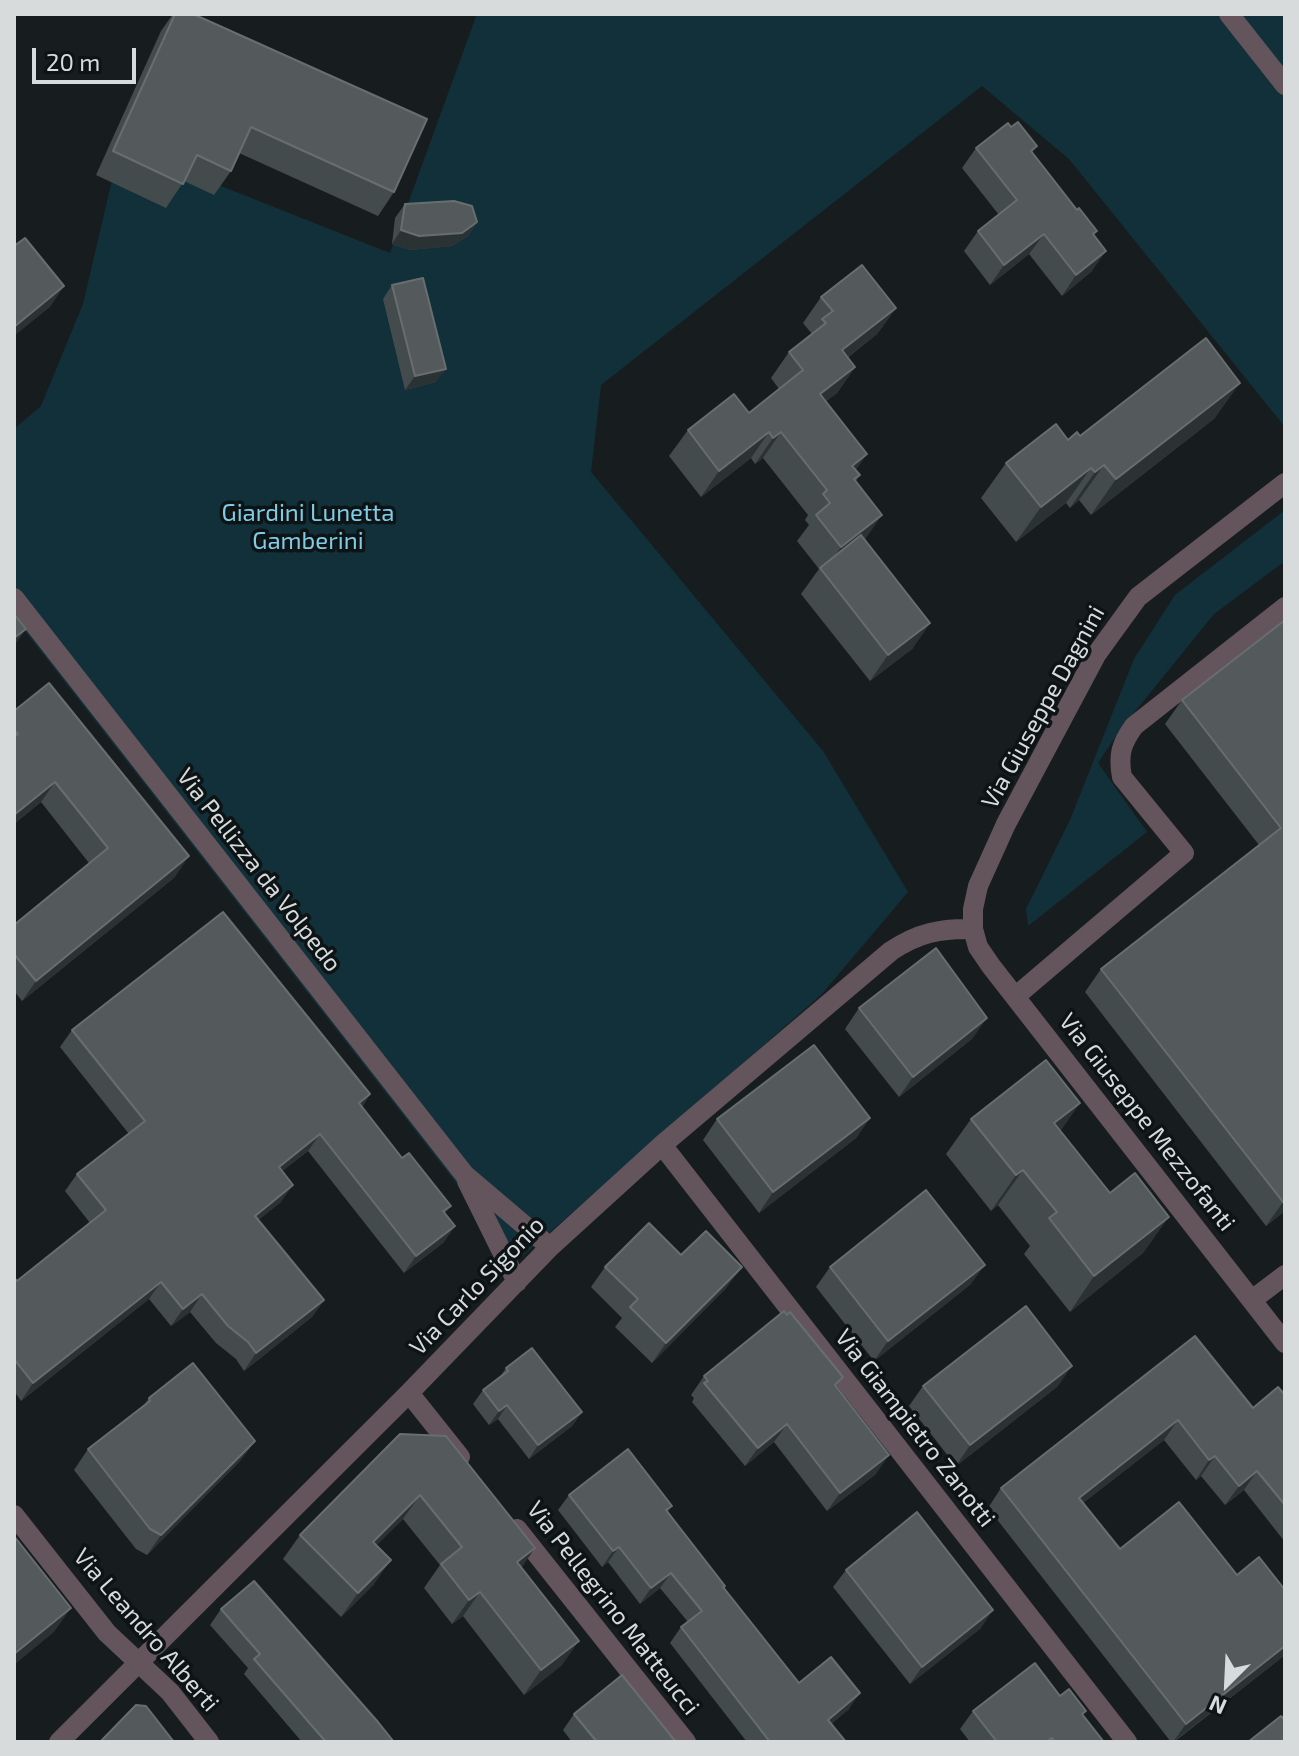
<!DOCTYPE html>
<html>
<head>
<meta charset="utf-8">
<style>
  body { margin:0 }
  #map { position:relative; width:1299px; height:1756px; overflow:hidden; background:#171d1f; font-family:"Exo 2",sans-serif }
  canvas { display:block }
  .frame { position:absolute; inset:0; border:16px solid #d7dbdc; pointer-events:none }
  .north { position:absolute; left:1187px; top:1644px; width:80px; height:80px; -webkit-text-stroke:6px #0e1416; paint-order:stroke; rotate:204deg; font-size:22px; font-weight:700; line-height:32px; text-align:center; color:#d7dbdc }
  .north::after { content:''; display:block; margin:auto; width:28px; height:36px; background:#d7dbdc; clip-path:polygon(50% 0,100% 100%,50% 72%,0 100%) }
  .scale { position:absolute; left:32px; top:48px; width:104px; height:36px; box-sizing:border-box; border:4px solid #d7dbdc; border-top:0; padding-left:10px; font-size:24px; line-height:28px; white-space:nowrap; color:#d7dbdc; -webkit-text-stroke:6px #0e1416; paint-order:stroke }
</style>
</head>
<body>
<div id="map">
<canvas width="1299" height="1756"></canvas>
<div class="frame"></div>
<div class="north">N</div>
<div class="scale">20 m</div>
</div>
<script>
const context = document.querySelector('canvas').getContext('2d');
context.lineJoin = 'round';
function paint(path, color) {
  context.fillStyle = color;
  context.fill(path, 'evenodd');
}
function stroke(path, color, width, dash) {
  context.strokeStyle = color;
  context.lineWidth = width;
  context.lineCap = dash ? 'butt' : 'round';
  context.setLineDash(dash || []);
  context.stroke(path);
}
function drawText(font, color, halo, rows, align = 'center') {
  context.font = font + ' "Exo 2",sans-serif';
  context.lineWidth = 7;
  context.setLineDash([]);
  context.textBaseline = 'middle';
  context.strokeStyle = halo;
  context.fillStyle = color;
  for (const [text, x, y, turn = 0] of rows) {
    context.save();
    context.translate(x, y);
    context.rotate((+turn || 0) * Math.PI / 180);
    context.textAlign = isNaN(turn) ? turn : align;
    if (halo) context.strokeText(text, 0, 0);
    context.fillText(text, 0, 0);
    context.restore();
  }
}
paint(new Path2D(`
  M477 14H1285V427L1069 159 982 86 601 385 591 472 823 751 908 892 821 995 517 1261 14 617V429L41 406 83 304 120 146 390 253Z
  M1285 510V561L1214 614 1120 730 1098 763 1147 832 1028 926 1026 909 1070 820 1134 659 1175 595Z`), '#12303a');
stroke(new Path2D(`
  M1229 14 1285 85
  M1285 483 1138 597 1096 655 1006 824 978 886 973 909V929L978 947 991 966 1285 1343
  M14 598 464 1174 550 1247
  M1016 996 1184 853 1122 777C1118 755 1121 744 1134 726L1285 607
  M662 1145 1127 1742
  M467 1181 517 1282
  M1252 1300 1285 1275
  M409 1393 460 1457
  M14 1515 107 1633 170 1692 209 1742
  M517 1529 686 1742
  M59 1742 409 1393 550 1247 662 1145 891 951C918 933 941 928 973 929`), '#64545b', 20);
paint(new Path2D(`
  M173 14H193L394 192 378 216 239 153 231 171 214 195 184 181 166 208 96 175 161 31Z
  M1011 127 1037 146 1032 152 1077 210 1097 231 1094 235 1092 271 1062 296 1029 254 990 285 964 251 978 231 999 215 962 168 976 148Z
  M405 204 477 222 468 236 452 246 410 250 392 244 395 218Z
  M392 285 436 382 405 390 383 299Z
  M821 297 896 308 877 334 847 358 855 367 837 393 826 401 867 454 855 470 860 475 856 481 865 540 930 623 912 649 870 681 801 594 819 569 797 541 809 525 805 520 808 515 763 458 755 464 751 458 701 497 669 456 688 430 749 413 779 389 771 378 789 352 812 334 803 323Z
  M1215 418 1091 515 1079 500 1070 508 1066 503 1016 542 981 498 1006 463 1068 440 1080 436Z
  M1285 620V1211L1266 1226 1085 992 1101 969 1259 845 1165 724 1182 700Z
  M14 711 175 877 22 1001 14 991V925L89 863 41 802 14 824Z
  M859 1008 973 1038 899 1097 845 1029Z
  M72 1030 370 1094 362 1107 402 1158 451 1206 445 1213 455 1226 443 1243 404 1273 308 1151 282 1171 281 1202 258 1220 324 1300 312 1317 244 1371 236 1359 216 1343 190 1312 171 1326 149 1299 21 1401 14 1391V1277L17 1281 90 1223 65 1191 77 1174 129 1134 60 1047Z
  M870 1118 856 1138 759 1213 703 1140 717 1119Z
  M971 1119 1060 1131 1144 1252 1070 1312 1024 1254 1030 1246 998 1205 991 1211 946 1154Z
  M681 1255 727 1287 652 1363 615 1327 622 1318 591 1287 605 1267Z
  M830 1267 971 1284 874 1361 816 1287Z
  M1195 1336 1253 1408 1285 1395V1542L1244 1490 1225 1505 1201 1476 1196 1480 1164 1440 1083 1503 1120 1549 1237 1575 1285 1590V1655L1174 1742H1171L988 1508 1001 1488Z
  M506 1368 582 1412 572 1426 529 1459 498 1419 489 1425 473 1404 483 1390 499 1378Z
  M704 1376 843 1377 836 1387 876 1474 827 1511 774 1442 745 1466 692 1402 694 1398 691 1395Z
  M923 1386H1058L956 1466 909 1406Z
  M149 1398 255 1441 240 1461 147 1555 136 1549 74 1470 88 1449 143 1406Z
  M400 1434 521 1568 562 1665 524 1695 463 1616 452 1624 424 1588 440 1565 403 1519 376 1545 374 1584 341 1617 283 1559 300 1535Z
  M569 1495 672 1506 668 1511 723 1588 799 1683 849 1709 831 1724 846 1742H747L670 1643 681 1627 688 1622 660 1588 640 1604 608 1562 602 1567 558 1510Z
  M846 1570 981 1628 910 1684 833 1587Z
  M221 1609 394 1742H302L244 1674 248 1668 210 1625Z
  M1060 1696 1083 1716 1104 1742H970L960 1729 973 1711Z
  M574 1714 676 1742H572L563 1730Z`), '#444b4d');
paint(new Path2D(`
  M477 222 468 236 452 246 410 250 392 244 401 230Z
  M1044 234 1029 254 990 285 1004 265Z
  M1106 251 1092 271 1062 296 1076 275Z
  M64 286 50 307 14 336V327Z
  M896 308 877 334 823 376 842 350Z
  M855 367 837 393 802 420 820 394Z
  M446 369 436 382 405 390 415 376Z
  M1240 383 1215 418 1091 515 1116 479Z
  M769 432 751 458 701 497 719 471Z
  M781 432 763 458 755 464 773 438Z
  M867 454 849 480 852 466Z
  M1104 465 1079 500 1070 508 1095 472Z
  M1091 468 1066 503 1016 542 1041 507Z
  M882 515 864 541 823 573 841 547Z
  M930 623 912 649 870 681 888 655Z
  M26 629 14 646V638Z
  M55 782 41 802 14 824V815Z
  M189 856 175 877 22 1001 36 981Z
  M987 1018 973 1038 899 1097 913 1077Z
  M370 1094 358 1112 359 1103Z
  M1080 1103 1055 1139 1054 1123Z
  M870 1118 856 1138 759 1213 773 1192Z
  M320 1134 308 1151 266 1184 279 1167Z
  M1023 1170 998 1205 991 1211 1016 1175Z
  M293 1185 281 1202 242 1233 255 1216Z
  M1285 1200V1211L1266 1226 1283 1202Z
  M1169 1217 1144 1252 1070 1312 1094 1276Z
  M455 1226 443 1243 404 1273 416 1256Z
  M985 1265 971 1284 874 1361 888 1341Z
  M742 1267 727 1287 652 1363 666 1343Z
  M161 1282 149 1299 21 1401 33 1383Z
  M202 1294 190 1312 171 1326 183 1309Z
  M324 1300 312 1317 244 1371 256 1353Z
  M1072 1366 1058 1386 956 1466 970 1445Z
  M507 1405 498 1419 489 1425 499 1411Z
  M582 1412 572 1426 529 1459 538 1445Z
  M1178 1420 1164 1440 1065 1517 1079 1498Z
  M787 1424 774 1442 745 1466 758 1448Z
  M255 1441 240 1461 147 1555 161 1535Z
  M889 1455 876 1474 827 1511 840 1493Z
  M1215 1456 1201 1476 1196 1480 1209 1460Z
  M1257 1471 1244 1490 1225 1505 1239 1486Z
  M420 1495 403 1519 356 1566 373 1542Z
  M619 1547 608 1562 602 1567 613 1551Z
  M535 1548 518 1573 517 1562Z
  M391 1560 374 1584 341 1617 358 1593Z
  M671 1573 660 1588 640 1604 651 1588Z
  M480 1592 463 1616 452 1624 469 1600Z
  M71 1608 54 1632 14 1665V1654Z
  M993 1610 981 1628 910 1684 922 1667Z
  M579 1641 562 1665 524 1695 541 1670Z
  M1285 1646V1655L1173 1742 1186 1724Z
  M860 1693 849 1709 817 1735 828 1720Z`), '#2b3234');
const building = new Path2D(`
  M175 14H193L427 119 394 192 251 127 231 171 197 155 183 184 113 151Z
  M1018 122 1037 146 1031 151 1077 210 1079 208 1097 231 1093 234 1106 251 1076 275 1044 234 1004 265 978 231 1017 200 976 148 1008 123 1011 127Z
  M454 201 472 206 477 222 462 233 419 236 401 230 405 204Z
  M25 238 64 286 14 327V246Z
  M862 265 896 308 842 350 855 367 820 394 867 454 852 466 860 475 854 479 882 515 841 547 816 515 830 503 823 494 827 490 781 432 773 438 769 432 719 471 688 430 734 394 749 413 803 370 789 352 826 323 822 319 833 311 821 297Z
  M423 278 446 369 415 376 392 285Z
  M1206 338 1240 383 1116 479 1104 465 1095 472 1091 468 1041 507 1006 463 1056 424 1068 440 1077 432 1080 436Z
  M861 535 930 623 888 655 820 568Z
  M14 614 26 629 14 638Z
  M1285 620V1200L1283 1202 1101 969 1281 828 1182 700Z
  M49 683 189 856 36 981 14 954V925L108 848 55 782 14 815V737L18 734 14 730V711Z
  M223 912 370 1094 359 1103 402 1158 409 1153 451 1206 443 1211 455 1226 416 1256 320 1134 279 1167 293 1185 255 1216 324 1300 256 1353 248 1342 228 1326 202 1294 183 1309 161 1282 33 1383 14 1359V1277L17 1281 106 1210 77 1174 145 1121 72 1030Z
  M936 948 987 1018 913 1077 859 1008Z
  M814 1045 870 1118 773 1192 717 1119Z
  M1046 1060 1080 1103 1054 1123 1110 1193 1135 1173 1169 1217 1094 1276 1049 1218 1057 1212 1023 1170 1016 1175 971 1119Z
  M926 1190 985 1265 888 1341 830 1267Z
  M649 1223 681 1255 706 1231 742 1267 666 1343 630 1307 638 1299 605 1267Z
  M1026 1306 1072 1366 970 1445 923 1386Z
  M784 1311 787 1315 790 1312 843 1377 835 1385 889 1455 840 1493 787 1424 758 1448 704 1383 708 1381 704 1376Z
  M1195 1336 1253 1408 1278 1387 1285 1395V1505L1257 1471 1239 1486 1215 1456 1209 1460 1178 1420 1079 1498 1120 1549 1179 1502 1237 1575 1259 1557 1285 1590V1646L1186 1724 1001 1488Z
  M532 1348 582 1412 538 1445 507 1405 499 1411 483 1390 508 1371 506 1368Z
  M193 1363 255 1441 161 1535 150 1529 88 1449 150 1401 149 1398Z
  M400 1434 446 1436 535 1548 517 1562 579 1641 541 1670 480 1592 469 1600 441 1564 462 1547 420 1495 373 1542 391 1560 358 1593 300 1535Z
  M628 1449 672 1506 666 1510 725 1586 723 1587 799 1683 831 1657 860 1693 828 1720 846 1742H770L681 1627 702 1611 671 1573 651 1588 619 1547 613 1551 569 1495Z
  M917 1512 993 1610 922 1667 846 1570Z
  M14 1536 71 1608 14 1654Z
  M254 1581 378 1722 394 1742H326L254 1659 260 1654 221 1609Z
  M1035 1663 1060 1696 1069 1689 1086 1711 1082 1714 1104 1742H1055L1052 1738 1046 1742H997L973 1711Z
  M622 1675 676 1742H597L574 1714Z
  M136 1705 146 1706 174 1742H100Z
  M1281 1716 1285 1720V1742H1248Z`);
paint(building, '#545a5c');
stroke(building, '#686e70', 2);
drawText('24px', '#7ecce6', '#0e1416', [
  ["Giardini Lunetta",308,513],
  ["Gamberini",308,541]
]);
drawText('24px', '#d7dbdc', '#0e1416', [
  ["Via Giuseppe Dagnini",1043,707,-61],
  ["Via Pellizza da Volpedo",259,870,52],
  ["Via Giuseppe Mezzofanti",1147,1122,52],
  ["Via Carlo Sigonio",477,1286,-46],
  ["Via Giampietro Zanotti",915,1428,52],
  ["Via Pellegrino Matteucci",613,1608,52],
  ["Via Leandro Alberti",146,1630,49]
]);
</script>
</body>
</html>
